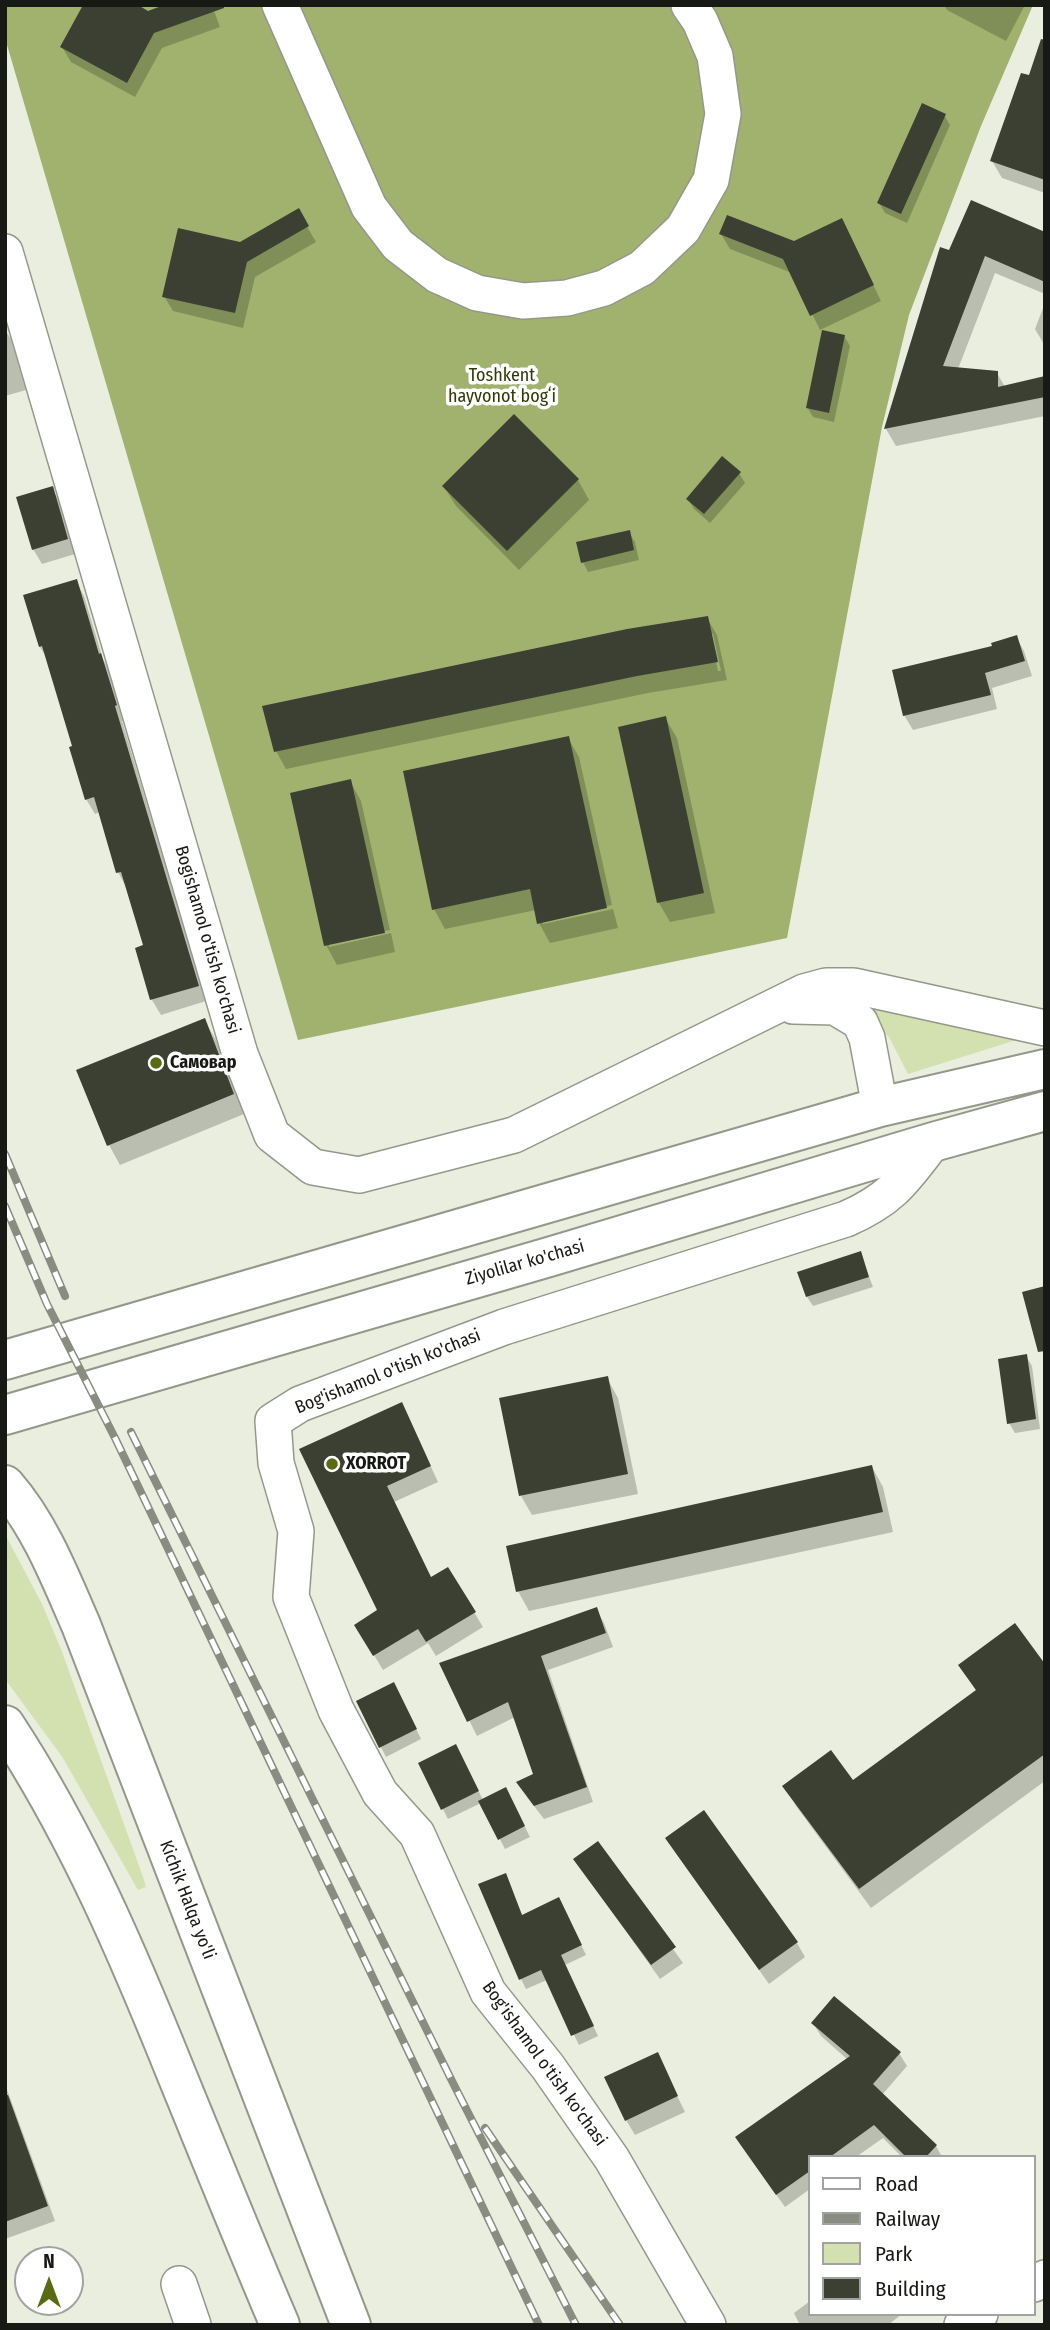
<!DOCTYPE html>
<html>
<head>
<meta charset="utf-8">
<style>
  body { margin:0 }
  #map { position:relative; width:1050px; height:2330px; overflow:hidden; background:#e9eede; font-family:"Fira Sans Condensed",sans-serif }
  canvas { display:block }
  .frame { position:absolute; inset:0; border:7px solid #171914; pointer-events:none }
  .legend { position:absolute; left:808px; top:2155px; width:228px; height:161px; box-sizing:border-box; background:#fff; border:2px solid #a2a3a1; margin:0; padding:9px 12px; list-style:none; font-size:21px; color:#171914 }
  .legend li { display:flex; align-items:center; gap:14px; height:35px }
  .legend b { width:35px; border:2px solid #a2a3a1 }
  .north { position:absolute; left:14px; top:2246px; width:70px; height:70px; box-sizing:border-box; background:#fff; border:2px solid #a2a3a1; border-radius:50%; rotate:0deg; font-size:19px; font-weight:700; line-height:28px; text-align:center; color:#171914 }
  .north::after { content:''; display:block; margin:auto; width:24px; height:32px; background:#596a15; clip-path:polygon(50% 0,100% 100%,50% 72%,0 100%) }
</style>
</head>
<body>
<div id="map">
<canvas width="1050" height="2330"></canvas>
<div class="frame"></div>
<ul class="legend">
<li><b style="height:9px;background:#fff"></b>Road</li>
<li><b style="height:9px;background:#898c81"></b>Railway</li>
<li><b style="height:19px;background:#d3e1b0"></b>Park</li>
<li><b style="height:19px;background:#3c4033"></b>Building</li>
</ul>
<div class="north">N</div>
</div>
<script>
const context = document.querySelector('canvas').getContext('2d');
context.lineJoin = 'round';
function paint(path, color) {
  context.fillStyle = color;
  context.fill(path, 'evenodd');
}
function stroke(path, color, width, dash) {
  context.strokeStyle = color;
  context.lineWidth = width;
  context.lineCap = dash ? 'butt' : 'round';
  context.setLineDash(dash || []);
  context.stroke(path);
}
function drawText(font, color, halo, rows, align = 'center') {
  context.font = font + ' "Fira Sans Condensed",sans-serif';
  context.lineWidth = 7;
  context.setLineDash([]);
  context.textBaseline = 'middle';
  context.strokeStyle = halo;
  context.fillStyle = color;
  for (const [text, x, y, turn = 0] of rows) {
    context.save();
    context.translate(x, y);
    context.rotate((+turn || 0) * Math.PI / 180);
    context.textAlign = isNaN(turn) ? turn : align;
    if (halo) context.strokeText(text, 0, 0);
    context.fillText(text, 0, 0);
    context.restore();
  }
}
paint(new Path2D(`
  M831 996 1029 1036 908 1074 889 1037 863 1011Z
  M5 1534 42 1604 61 1649 143 1877 146 1887 138 1890 63 1758 5 1679Z`), '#d3e1b0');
paint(new Path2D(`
  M5 5H1033L981 126 909 315 882 427 787 938 298 1040 5 38Z`), '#a1b26f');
paint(new Path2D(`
  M944 5H1025L1006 41 947 10Z
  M213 8 220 27 162 48 135 97 71 62 62 47 148 13Z
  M1045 35V193L1002 178 992 161 1030 77Z
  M944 115 950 125 907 223 885 213 879 203Z
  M298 211 316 242 255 277 243 328 173 311 164 296 240 244Z
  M721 234 794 243 849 235 881 301 820 330 792 273 730 249Z
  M1045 234V294L995 273 958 369 997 373 1005 387 1045 378V416L896 446 886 429 941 249 950 252Z
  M1045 303V346L1035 329Z
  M5 330 11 339 26 390 5 396Z
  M844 336 850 346 834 422 813 417 807 407Z
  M739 473 745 483 710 523 694 509 688 499Z
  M578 480 589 500 519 570 456 506 444 487Z
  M52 489 61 503 75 554 42 564 33 549Z
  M629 532 635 542 639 560 588 572 583 562Z
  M76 581 84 596 103 659 109 670 124 721H122L206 1001 161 1015 152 1000 137 949 145 946 126 887 118 872 100 812 95 814 86 799 74 747 48 660 40 647 25 596Z
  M707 618 717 635 727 680 648 693 286 769 276 751ZM710 634H713L721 671H718Z
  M1016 637 1024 651 1032 676 992 688 997 709 913 730 904 715 994 647Z
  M665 718 677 738 715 913 670 922 659 903Z
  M568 738 579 757 612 905 543 921V924L613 909 618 928 550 943 539 923 536 910 445 929 434 909Z
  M350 781 361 801 390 930 329 943V947L391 933 395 952 337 965 326 945Z
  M204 1020 216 1040 244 1114 120 1165 109 1145Z
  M860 1253 873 1287 813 1306 807 1297Z
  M1026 1356 1032 1366 1040 1429 1015 1433 1009 1423Z
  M607 1378 618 1398 638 1494 532 1515 521 1496Z
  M409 1419 438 1482 394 1502 431 1579 448 1569 483 1627 436 1656 428 1643 383 1670 365 1640 379 1611 302 1449Z
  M872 1467 883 1487 893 1532 529 1611 518 1591Z
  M596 1609 604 1623 613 1647 548 1670 593 1802 544 1819 527 1797 535 1775 515 1717 477 1736 441 1664Z
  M960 1665 1045 1667V1781L871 1908 796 1806 785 1786 853 1782 977 1692Z
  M399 1694 421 1739 386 1757 358 1702Z
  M461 1756 483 1800 511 1799 530 1837 505 1849 481 1803 448 1819 420 1764Z
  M598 1844 683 1963 660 1979 575 1860Z
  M676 1853 797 1943 805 1957 769 1984Z
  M505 1875 523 1917 564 1909 586 1955 565 1965 598 2036 579 2045 547 1980 526 1989 521 1979 480 1885Z
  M813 2023 899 2053 907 2066 882 2095 936 2146 942 2157H902L883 2138 856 2157H810V2189L785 2207 745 2151 848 2060 821 2036Z
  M657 2055 685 2112 635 2135 626 2120Z
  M5 2084 55 2221 5 2239Z
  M810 2301V2314H902L888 2325H800L794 2313Z`), '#0003');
paint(new Path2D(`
  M83 5H138L148 11 164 5H224V8L154 33 127 83 60 47Z
  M1041 39 1045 40V180L990 161 1021 73 1029 75Z
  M922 103 946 114 901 214 877 203Z
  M971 200 1045 232V282L985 256 943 366 998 371V387L1045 376V397L884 429 940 247 949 250Z
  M299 208 309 226 247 262 235 313 162 297 178 228 240 242Z
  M727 215 794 241 842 218 874 285 810 316 783 259 719 234Z
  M822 330 845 335 829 413 806 408Z
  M514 414 579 479 507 551 442 486Z
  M722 456 741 472 704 514 686 499Z
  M53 486 68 539 32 550 16 497Z
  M630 530 634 550 581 563 576 542Z
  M77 579 99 654 101 653 117 705 115 706 199 986 150 1000 135 948 143 945 121 872 116 873 94 797 85 800 69 747 72 746 42 646 39 647 23 595Z
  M708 616 718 662 637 676 274 752 262 706 627 629Z
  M1017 635 1025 661 985 673 991 695 903 716 892 670 992 646 991 643Z
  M666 716 704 893 657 903 618 727Z
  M569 736 607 908 537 924 530 889 432 910 403 771Z
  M351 779 385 933 324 946 290 793Z
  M205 1018 234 1094 107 1146 76 1070Z
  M861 1251 869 1277 806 1297 797 1272Z
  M1045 1286V1351L1038 1352 1022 1292Z
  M1027 1354 1036 1419 1007 1424 998 1359Z
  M608 1376 628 1474 519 1496 499 1398Z
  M402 1402 431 1466 387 1486 431 1577 448 1567 476 1612 426 1642 418 1629 373 1656 354 1625 377 1610 299 1449Z
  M872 1465 883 1512 516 1592 506 1546Z
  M597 1607 606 1633 541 1656 587 1787 534 1806 516 1782 533 1774 508 1702 467 1722 439 1663Z
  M1015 1623 1045 1664V1754L859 1889 782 1786 831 1750 853 1780 976 1690 958 1665Z
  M394 1682 417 1729 379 1748 356 1701Z
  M456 1744 479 1791 441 1810 418 1763Z
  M506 1787 525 1826 498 1840 478 1801Z
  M704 1810 798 1942 759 1970 665 1838Z
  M598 1841 676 1947 651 1965 573 1859Z
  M506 1873 522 1915 559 1897 582 1945 561 1955 594 2026 571 2036 541 1970 519 1980 478 1884Z
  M834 1996 901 2052 873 2084 937 2145 926 2157H906L874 2125 830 2157H810V2171L776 2195 735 2137 850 2056 811 2023Z
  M658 2052 678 2096 625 2121 604 2077Z
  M5 2095H8L48 2206 5 2222Z`), '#3c4033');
const minor = new Path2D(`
  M280 5 369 207 398 245 437 275 477 293 523 301 567 298 604 288 642 268 683 229 711 180 723 114 715 56 700 21 689 5
  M5 252 240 1054 272 1135 313 1167 359 1175 514 1135 804 992 826 986H854L1045 1028
  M793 1006 835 1007 860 1022 867 1038 880 1107
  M179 2284 193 2325
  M1034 2284 1045 2278
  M708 2325 612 2159 548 2067 488 1992 417 1834 380 1793 336 1710 291 1597 296 1531 276 1463 273 1421 300 1404 504 1327 846 1219C892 1199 904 1180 933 1142
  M962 2325 980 2314`);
const major = new Path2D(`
  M5 1360 880 1107 1045 1069
  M5 1415 549 1257 933 1142 1045 1111`);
const highway = new Path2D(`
  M5 1485C40 1525 60 1577 81 1625L351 2325
  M5 1725C78 1836 129 1956 178 2078 212 2161 245 2243 280 2325`);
stroke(minor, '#94988a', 38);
stroke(major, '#94988a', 42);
stroke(highway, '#94988a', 42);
stroke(minor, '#fff', 35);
stroke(major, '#fff', 38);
stroke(highway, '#fff', 38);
const rail = new Path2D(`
  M5 1154 65 1296
  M5 1206 47 1304 116 1440 539 2325
  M131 1432 453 2083 576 2325
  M485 2128 620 2325`);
stroke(rail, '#898c81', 8);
stroke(rail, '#fff', 5, [16]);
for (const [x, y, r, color] of [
  [156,1063,7,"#596a15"],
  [332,1464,7,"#596a15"]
]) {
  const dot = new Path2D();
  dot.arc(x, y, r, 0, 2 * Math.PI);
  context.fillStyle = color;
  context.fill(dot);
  stroke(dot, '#fff', 2.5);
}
drawText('18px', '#303a06', '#fff', [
  ["Toshkent",502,376],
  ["hayvonot bogʻi",502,397]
]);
drawText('18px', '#171914', '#fff', [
  ["Bogishamol o'tish ko'chasi",207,940,74],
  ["Ziyolilar ko'chasi",525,1263,-16],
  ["Bog'ishamol o'tish ko'chasi",388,1372,-22],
  ["Kichik Halqa yo'li",187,1900,69],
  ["Bog'ishamol o'tish ko'chasi",544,2064,54]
]);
drawText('bold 18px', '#171914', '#fff', [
  ["Самовар",170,1063],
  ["XORROT",346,1464]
], 'left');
</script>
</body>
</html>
